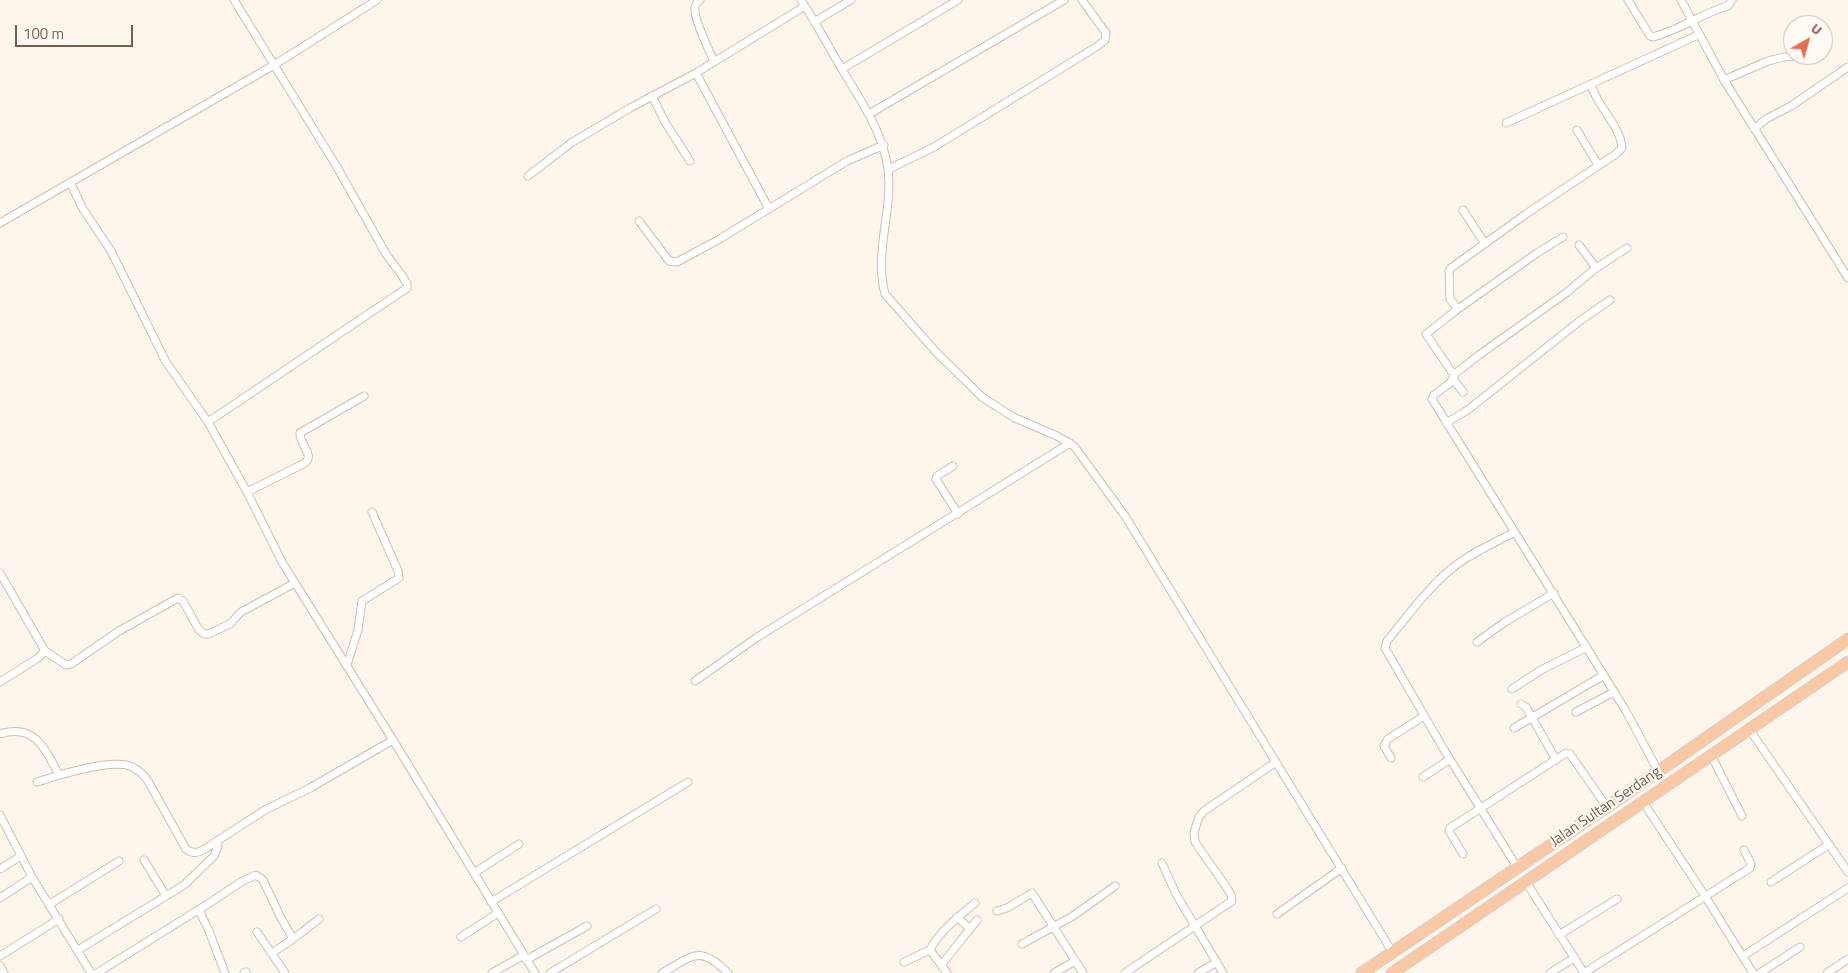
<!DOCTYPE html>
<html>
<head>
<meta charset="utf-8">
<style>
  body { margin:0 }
  #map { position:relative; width:1848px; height:973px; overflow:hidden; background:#fdf6ec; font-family:"Titillium Web",sans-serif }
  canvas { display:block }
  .north { position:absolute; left:1783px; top:15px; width:50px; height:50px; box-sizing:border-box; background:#fffaf3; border:1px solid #cabbb1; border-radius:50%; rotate:38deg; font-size:14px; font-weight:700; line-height:20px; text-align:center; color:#7a5c4d }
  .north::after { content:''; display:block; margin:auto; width:18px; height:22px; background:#e76f51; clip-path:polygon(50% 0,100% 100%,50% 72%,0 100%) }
  .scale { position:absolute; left:15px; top:25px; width:118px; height:22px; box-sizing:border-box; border:2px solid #7a5c4d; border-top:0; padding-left:6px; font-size:15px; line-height:18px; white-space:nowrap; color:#7a5c4d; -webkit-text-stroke:4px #fffaf3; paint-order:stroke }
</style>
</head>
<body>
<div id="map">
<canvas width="1848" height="973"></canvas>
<div class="north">U</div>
<div class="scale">100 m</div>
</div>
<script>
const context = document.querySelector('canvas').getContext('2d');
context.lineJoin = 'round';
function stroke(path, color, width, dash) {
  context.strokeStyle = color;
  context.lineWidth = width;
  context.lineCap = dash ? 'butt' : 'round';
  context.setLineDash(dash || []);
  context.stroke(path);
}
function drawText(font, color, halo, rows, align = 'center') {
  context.font = font + ' "Titillium Web",sans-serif';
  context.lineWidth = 4.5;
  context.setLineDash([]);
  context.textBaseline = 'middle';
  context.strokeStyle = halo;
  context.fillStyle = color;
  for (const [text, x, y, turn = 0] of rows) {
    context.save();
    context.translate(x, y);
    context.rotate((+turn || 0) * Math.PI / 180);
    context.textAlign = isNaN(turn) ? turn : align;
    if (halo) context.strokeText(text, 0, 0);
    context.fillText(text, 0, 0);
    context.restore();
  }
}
const minor = new Path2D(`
  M700 0C697 2 696 3 695 7 693 18 709 50 714 61
  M801 0C815 21 827 44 840 66 862 103 889 139 889 184 889 220 875 257 885 294L936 352 982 397 1013 417 1057 436 1074 446 1125 516 1393 953
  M1628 0 1650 36 1653 37C1680 30 1702 13 1728 6L1732 0
  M1681 0 1724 80 1848 278
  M814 22 851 0
  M842 69 958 0
  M696 73 769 209
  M1724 80 1768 61 1784 57 1811 55
  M652 96 665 122 690 161
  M869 114 1064 0
  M1506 123 1698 35
  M1754 129 1766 119 1791 106 1848 67
  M1577 130 1598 165
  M889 169 934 147 1096 47 1105 40 1106 33 1082 0
  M528 176 571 143 630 108 696 73 805 6
  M71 184 83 209 111 251 166 362 208 422 247 492 282 562 393 740 535 973
  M1463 210 1485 244
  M639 221 669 261 677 262 718 240 847 161 884 145
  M0 223 274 65 377 0
  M1579 245 1596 268
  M1627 248 1596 268 1566 293 1479 355 1456 373 1450 383 1434 395 1432 399 1626 711 1658 771
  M1458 309 1450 299 1449 271 1451 268 1526 214 1616 154 1622 148C1620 124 1596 106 1591 84
  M1454 375 1426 334 1458 309 1537 253 1563 237
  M1453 379 1463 392
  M208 422 407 288V284L403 277 386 254 337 167 234 0
  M1446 423 1469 409 1581 320 1610 300
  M953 466 937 476 936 479 958 514
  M247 492 305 463C315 455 299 444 300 433L364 396
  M1513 533C1492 544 1469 554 1451 569 1426 590 1407 617 1387 641L1385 648 1443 748 1517 867
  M0 573 45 651
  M1477 642 1505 622 1554 593
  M347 665 358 630 362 601 399 578 398 571 372 512
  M695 681 756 638 1070 443
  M0 682 38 658 45 651 66 665 71 664 119 631 178 598 183 601 199 630 204 634H208L230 624 241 612 295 583
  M1512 689 1541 670 1587 647
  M1521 704 1526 707 1556 760
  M1576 712 1614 692
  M1514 728 1604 675
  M1749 729 1848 872
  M0 734C35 723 45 749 59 775
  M1711 755 1742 816
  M1391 758 1384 746 1388 739 1424 716
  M1423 777 1450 759
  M37 782C59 775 109 759 130 766 138 769 143 774 148 781L186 849C197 858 207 847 217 841
  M1643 802 1705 896 1753 973
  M0 815 32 877 91 973
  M1463 854 1449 831 1450 828 1566 753 1570 754 1607 807
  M144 860 166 896
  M1162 863 1176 894 1223 973
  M0 869 21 856
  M474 873 519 844
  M1526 882 1584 973
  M1771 882 1828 845
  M0 898 32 877
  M491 902 688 782
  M50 904 119 861
  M199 910 209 931 225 973
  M997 911 1007 908 1032 893 1083 973
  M1277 914 1342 868
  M957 917 970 929
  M257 932 285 973
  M1559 935 1617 899
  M461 937 498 913
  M1022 944 1073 916 1115 886
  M78 950 184 885 214 856 218 846 217 841 265 810 310 788 393 740
  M930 950C937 934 961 914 975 903
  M272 953 293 939
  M0 956 59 919
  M1743 956 1848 888
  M526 960 587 926
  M904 962 930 950 947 973
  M942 964 977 920
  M0 966 4 973
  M97 973 211 902 241 882 256 875 263 880 281 918 293 939 319 919
  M244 973 246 972
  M492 973 524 955
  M550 973 656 909
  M662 973C693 956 699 944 728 973
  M1054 973 1075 961
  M1125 973 1232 901 1231 895 1227 888 1195 842 1194 832 1199 817 1204 811 1276 762
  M1198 973 1217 962
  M1550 973 1574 958
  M1584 973 1750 868 1751 864 1744 850
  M1760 973 1800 947
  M1827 973 1848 959`);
const trunk = new Path2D(`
  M1362 973 1623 796 1848 639
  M1392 973 1848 662`);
stroke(minor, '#d1beb0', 9);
stroke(trunk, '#dad1cd', 13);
stroke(minor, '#fff', 7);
stroke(trunk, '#f9c8a4', 11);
drawText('15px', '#7a5c4d', '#fffaf3', [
  ["Jalan Sultan Serdang",1606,807,-34]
]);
</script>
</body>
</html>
